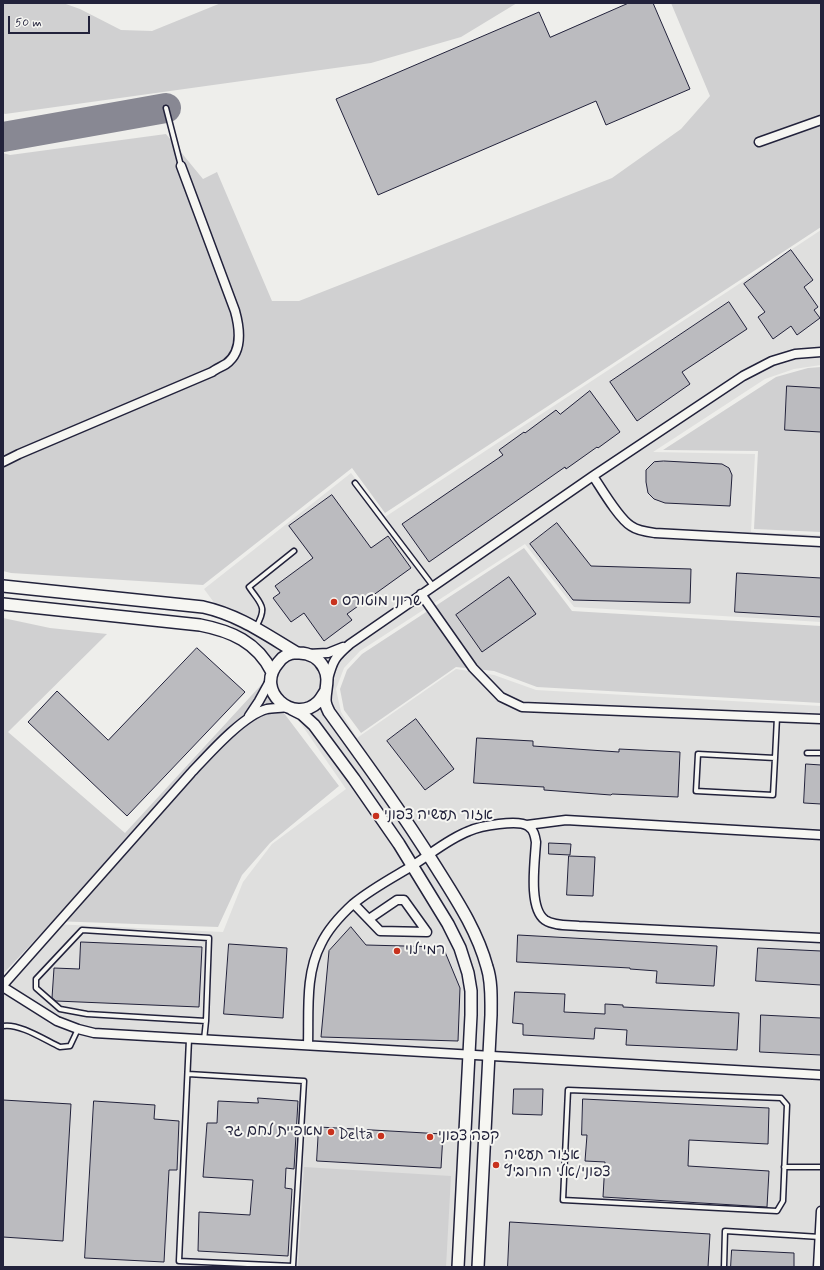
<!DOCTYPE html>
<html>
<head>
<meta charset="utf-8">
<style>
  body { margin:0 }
  #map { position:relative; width:824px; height:1270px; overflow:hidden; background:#eeeeeb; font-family:Mynerve,sans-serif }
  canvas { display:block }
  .frame { position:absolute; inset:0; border:4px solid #22223b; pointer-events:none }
  .scale { position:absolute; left:8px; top:16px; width:82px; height:18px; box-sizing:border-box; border:2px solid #22223b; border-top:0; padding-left:5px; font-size:12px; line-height:14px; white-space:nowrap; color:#22223b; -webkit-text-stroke:3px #f6f6f2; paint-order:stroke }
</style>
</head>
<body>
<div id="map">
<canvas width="824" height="1270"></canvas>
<div class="frame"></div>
<div class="scale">50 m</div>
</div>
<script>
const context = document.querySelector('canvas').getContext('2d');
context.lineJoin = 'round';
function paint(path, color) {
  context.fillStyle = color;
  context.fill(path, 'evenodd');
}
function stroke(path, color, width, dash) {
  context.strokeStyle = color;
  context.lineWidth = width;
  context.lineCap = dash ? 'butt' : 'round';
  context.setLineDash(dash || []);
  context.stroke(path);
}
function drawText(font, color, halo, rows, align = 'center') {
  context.font = font + ' Mynerve,"Playpen Sans Hebrew",sans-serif';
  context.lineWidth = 4;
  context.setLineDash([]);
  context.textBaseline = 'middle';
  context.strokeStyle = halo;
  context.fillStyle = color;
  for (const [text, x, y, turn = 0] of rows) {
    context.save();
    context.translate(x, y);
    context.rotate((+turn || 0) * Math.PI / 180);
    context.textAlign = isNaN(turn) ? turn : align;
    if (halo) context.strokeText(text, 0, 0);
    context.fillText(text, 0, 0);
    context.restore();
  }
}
paint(new Path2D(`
  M821 230V365L794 369 765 379 653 452 755 454 751 532 821 535V622L574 607 525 544 360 651 344 668 336 689 341 712 357 738 456 669 494 675 536 690 821 706V1267H3V978L53 924 223 932 243 882 272 844 346 789 259 663 204 589 351 473 385 517Z`), '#dfdfde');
paint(new Path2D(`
  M3 3H63L80 9 121 30 152 31 221 3H517L461 37 371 63 5 114 3 113Z
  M671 3H821V227L385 513 352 468 203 585 11 573 3 571V153L10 155 166 134 203 179 217 172 272 301H299L612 178 681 129 710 96Z
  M821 367V532L754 529 758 451 663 450 776 377 808 368Z
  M524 548 572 611 821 626V703L537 687 494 671 456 667 361 733 344 710 340 689 347 670 362 654Z
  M3 618 50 628 107 634 8 732 125 833 262 684 339 786 270 843 242 875 218 927 53 921 3 974Z
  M304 1167 451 1176 446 1267H298Z`), '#d0d0d1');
stroke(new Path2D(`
  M3 137 166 108`), '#888893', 30);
const building = new Path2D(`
  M629 3H653L690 89 606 125 596 101 378 195 336 99 539 12 550 37Z
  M791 250 813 280 804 287 818 307 814 310 820 318 797 335 791 326 773 339 758 317 765 312 744 284Z
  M729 302 747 329 682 372 690 384 637 421 610 382Z
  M787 386 821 388V432L785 430Z
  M590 391 620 432 598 448 597 447 566 469 565 467 429 562 402 524 503 455 499 450 524 432 525 433 556 410 560 414Z
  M664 461 722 464 729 468 732 475 730 506 665 503 654 499 648 493 646 482V470L654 462Z
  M332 495 371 548 388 536 411 568 347 614 352 620 324 641 304 613 291 622 273 598 280 593 275 586 313 558 289 526Z
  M557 523 591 566 691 569 690 603 573 600 530 544Z
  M737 573 821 578V617L735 612Z
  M509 577 536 614 482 652 456 615Z
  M197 648 245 692 127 816 28 722 57 691 108 740Z
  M416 719 454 769 425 790 387 741Z
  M477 738 533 741V746L619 752V749L680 752 678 797 612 794 611 795 544 790V787L474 783Z
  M806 764 821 765V804L804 803Z
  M549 843 571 844 570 855 549 854Z
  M569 856 595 857 593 896 567 895Z
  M351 927 366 945 443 947 460 988 458 1041 321 1037 329 951Z
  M518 935 717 946 714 986 656 983 657 971 630 969V968L517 962Z
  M81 942 202 947 199 1007 56 1001 52 998 54 968 79 969Z
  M229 944 287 948 283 1018 224 1014Z
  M758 948 821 951V985L756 981Z
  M515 992 565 994 564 1012 605 1014V1004L623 1005V1007L739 1013 737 1050 626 1045 627 1030 595 1028 594 1039 523 1035V1024L513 1023Z
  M761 1015 821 1018V1055L760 1052Z
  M514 1089H543L542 1115 513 1114Z
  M258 1098 298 1101 294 1169 286 1168 285 1188 292 1189 288 1256 198 1251 199 1212 250 1215 253 1180 203 1177 207 1123H217L218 1101 258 1103Z
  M583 1099 769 1108 768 1144 689 1140 688 1166 769 1171 767 1207 603 1197 605 1162 585 1161 587 1135H582Z
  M3 1100 71 1104 63 1241 3 1237Z
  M94 1101 155 1105 154 1119 179 1121 177 1170H169L164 1262 85 1258Z
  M319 1127 443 1134 441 1168 317 1161Z
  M510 1222 710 1234 708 1267H508Z
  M732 1250 794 1253V1267H731Z`);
paint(building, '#bbbbbf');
stroke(building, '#22223b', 1);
const service = new Path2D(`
  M166 108 181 166
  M355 483 433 586
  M256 627C268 606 261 605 249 587L294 551
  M807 753H821
  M698 754 775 758 773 795 696 791Z
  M775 758 777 717
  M3 1026C19 1023 45 1040 60 1047L70 1046 78 1029
  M204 1040 206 1021 209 938 82 930 36 979V988L60 1009 87 1014 206 1021
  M188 1074 304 1081 293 1266 179 1261 189 1039
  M568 1090 781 1098 787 1105 783 1201 777 1211 563 1200Z
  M784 1167H821
  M724 1267 725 1231 820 1237`);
const minor = new Path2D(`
  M759 142 821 120
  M3 462 19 454 212 372C216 369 221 367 226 364 243 352 240 329 235 311L181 166
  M593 476C601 488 619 519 631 526 638 531 647 532 655 533L821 542
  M421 594 473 668 501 697 522 707 821 719
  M308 654 328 653 343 647
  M328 679C333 660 335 657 350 644L593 476 743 376 772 361 795 354 821 352
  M249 716 259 701 270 681
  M527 825 566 820 821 835
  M354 904 380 931 427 932 404 900H397L369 919
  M3 985 191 773C208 755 243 715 267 709 273 708 281 708 288 707
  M3 987 57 1021 78 1029 94 1033 821 1075
  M308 1045C309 1012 305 974 321 944 328 929 341 915 353 904 371 889 392 878 412 866 431 854 448 839 469 831 480 826 518 819 528 826 534 830 535 836 536 842 535 861 528 908 545 920 554 926 568 925 579 926L821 938
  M818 1267 821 1211`);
const tertiary = new Path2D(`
  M3 586 203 607C239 615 265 634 297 653
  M3 604 200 625C231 631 257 642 272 672
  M325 692C323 695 321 699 318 702 294 725 254 691 278 663 283 656 290 652 299 653 309 653 319 658 324 668 330 679 325 689 325 700 325 704 327 708 329 712 366 763 403 814 436 867 456 899 477 930 487 967 492 982 491 999 491 1015L478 1267
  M292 709 302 714 314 725 354 779 399 844 448 924 460 948 468 973 471 991V1015L458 1267`);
stroke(service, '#22223b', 7);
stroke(minor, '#22223b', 11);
stroke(tertiary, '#22223b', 14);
stroke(service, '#f6f6f2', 4);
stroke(minor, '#f6f6f2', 8);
stroke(tertiary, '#f6f6f2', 11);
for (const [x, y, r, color] of [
  [334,602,4,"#c8321e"],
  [376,816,4,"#c8321e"],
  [397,951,4,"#c8321e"],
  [331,1132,4,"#c8321e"],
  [381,1136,4,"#c8321e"],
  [430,1137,4,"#c8321e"],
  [496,1165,4,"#c8321e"]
]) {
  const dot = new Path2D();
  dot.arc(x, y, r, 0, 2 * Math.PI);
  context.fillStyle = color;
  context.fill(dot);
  stroke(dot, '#f6f6f2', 1.5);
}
drawText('15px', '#22223b', '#f6f6f2', [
  ["שרוני מוטורס",342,602],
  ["אזור תעשיה צפוני",384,816],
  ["רמי לוי",405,951],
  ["מאפיית לחם גד",323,1132,"right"],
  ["Delta",373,1136,"right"],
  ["קפה צפוני",438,1137],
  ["אזור תעשיה",504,1156],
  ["צפוני/אלי הורוביץ",504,1173]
], 'left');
</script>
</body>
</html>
